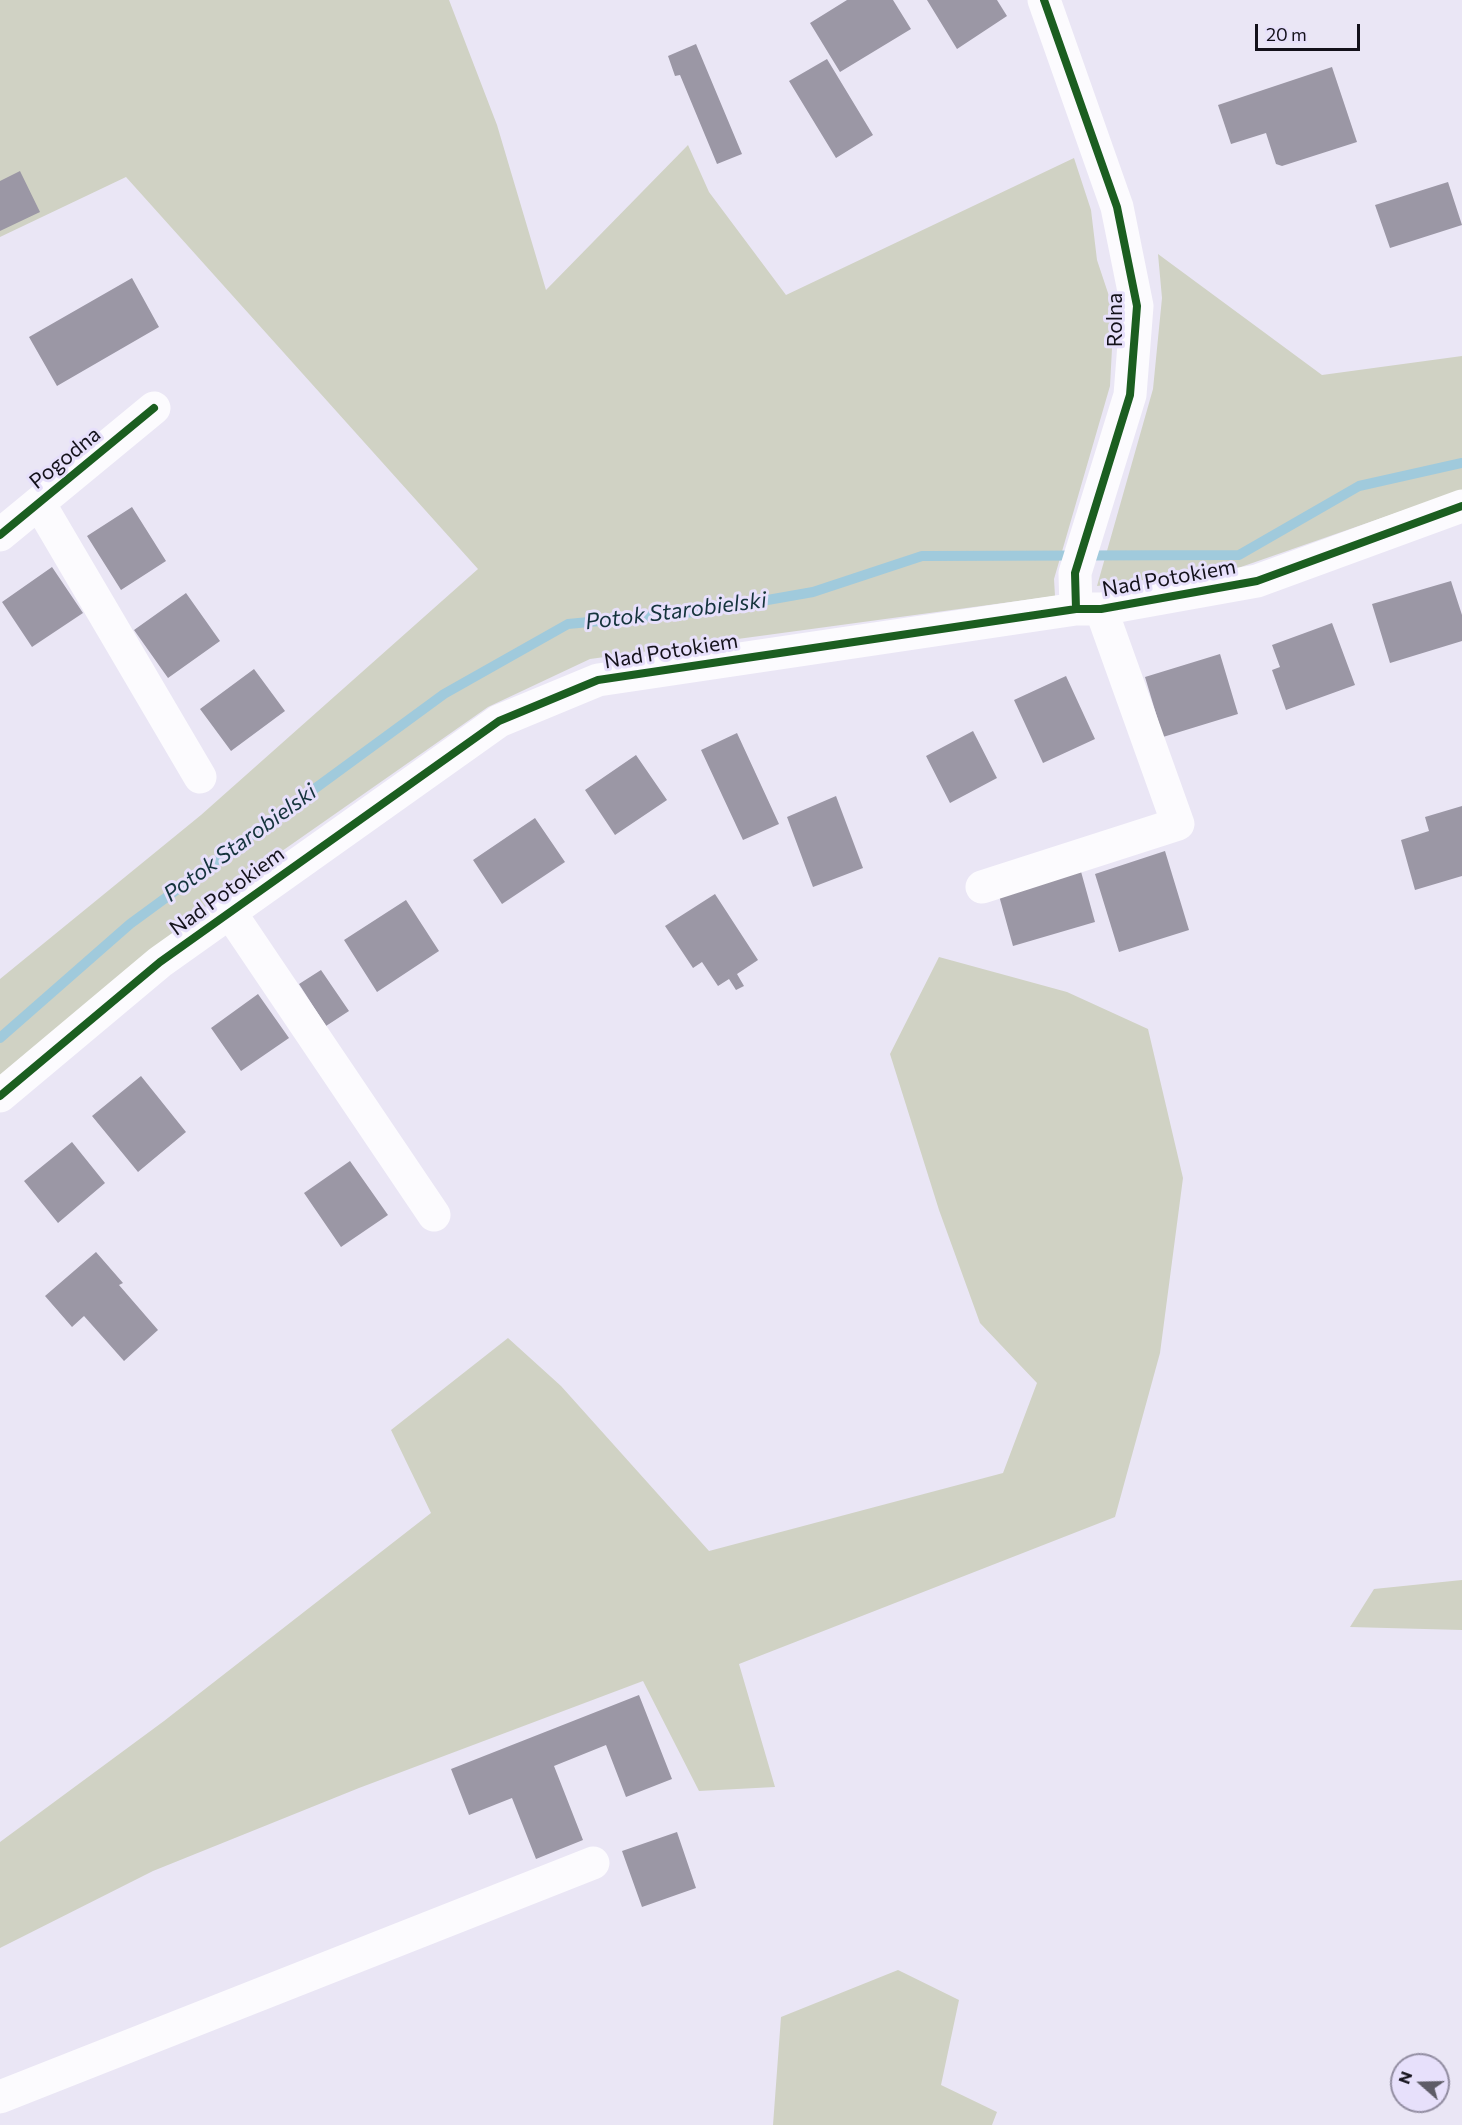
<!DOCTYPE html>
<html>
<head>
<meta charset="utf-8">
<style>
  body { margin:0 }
  #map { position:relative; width:1462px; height:2125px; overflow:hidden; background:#eae6f5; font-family:Commissioner,sans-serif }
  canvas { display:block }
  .north { position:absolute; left:1390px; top:2053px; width:60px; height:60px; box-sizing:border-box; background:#e7e0fb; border:2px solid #928da1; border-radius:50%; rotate:290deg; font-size:16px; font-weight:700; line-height:24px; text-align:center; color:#13111a }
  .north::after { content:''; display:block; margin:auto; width:21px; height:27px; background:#5e5c67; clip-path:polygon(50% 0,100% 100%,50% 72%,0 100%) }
  .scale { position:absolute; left:1255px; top:24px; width:105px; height:27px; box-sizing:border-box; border:3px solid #13111a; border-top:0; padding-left:8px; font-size:18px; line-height:21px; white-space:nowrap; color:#13111a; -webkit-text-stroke:4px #e7e0fb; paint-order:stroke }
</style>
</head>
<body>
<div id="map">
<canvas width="1462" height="2125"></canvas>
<div class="north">N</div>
<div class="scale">20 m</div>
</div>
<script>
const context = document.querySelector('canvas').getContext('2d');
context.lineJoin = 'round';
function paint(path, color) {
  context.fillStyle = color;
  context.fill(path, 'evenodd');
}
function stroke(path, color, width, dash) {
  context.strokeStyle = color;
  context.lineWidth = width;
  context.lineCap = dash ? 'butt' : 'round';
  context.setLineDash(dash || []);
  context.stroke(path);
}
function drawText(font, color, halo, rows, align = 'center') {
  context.font = font + ' Commissioner,sans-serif';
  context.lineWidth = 6;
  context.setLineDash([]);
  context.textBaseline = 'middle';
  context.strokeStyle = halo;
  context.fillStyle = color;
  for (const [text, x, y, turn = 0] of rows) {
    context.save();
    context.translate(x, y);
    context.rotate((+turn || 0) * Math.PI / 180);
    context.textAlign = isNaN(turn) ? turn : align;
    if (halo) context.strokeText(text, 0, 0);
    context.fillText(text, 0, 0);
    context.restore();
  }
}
paint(new Path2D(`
  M0 0H449L497 125 546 290 688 145 709 192 786 295 1074 158 1091 210 1097 260 1114 311 1110 386 1054 579 1055 596 590 659 488 707 222 893 0 1075V979L201 815 478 569 126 177 0 237Z
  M1158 254 1322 375 1462 356V490L1238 568 1097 586 1153 389 1162 298Z
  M939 957 1067 992 1148 1029 1183 1178 1160 1353 1115 1517 739 1664 775 1787 699 1791 643 1681 359 1788 153 1871 0 1948V1842L164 1721 431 1513 391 1430 508 1338 561 1386 709 1551 1003 1473 1037 1383 980 1323 939 1210 890 1054Z
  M1462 1580V1630L1350 1627 1374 1589Z
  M898 1970 959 2000 941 2085 997 2112 992 2125H773L781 2017Z`), '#d0d2c4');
stroke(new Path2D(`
  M0 1038 130 924 444 694 568 624 705 611 813 592 922 556 1239 555 1359 486 1462 463`), '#a0cadc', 10);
paint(new Path2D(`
  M847 0H893L911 29 840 72 810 23Z
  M927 0H997L1007 16 957 49Z
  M696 44 742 154 717 164 680 75 675 76 668 56Z
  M827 59 873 135 836 158 789 81Z
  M1332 67 1357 142 1282 166 1276 164 1266 133 1231 144 1218 105Z
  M20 171 40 212 0 231V181Z
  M1448 182 1462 225 1390 248 1375 205Z
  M132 278 159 327 57 386 29 337Z
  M132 507 166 561 121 590 87 536Z
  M52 567 83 613 32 647 2 602Z
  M1451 581 1462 615V641L1390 663 1372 604Z
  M186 593 220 641 168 678 134 630Z
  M1332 623 1355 685 1286 710 1272 670 1280 667 1272 645Z
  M1220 654 1238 714 1163 737 1145 677Z
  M254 669 285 711 231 751 200 709Z
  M1066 676 1095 739 1043 763 1014 700Z
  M973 731 997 778 950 803 926 756Z
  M737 733 779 824 743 840 701 750Z
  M636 755 667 800 615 835 585 790Z
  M836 796 863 868 813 887 787 817Z
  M1462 806V876L1415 890 1401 840 1429 831 1425 817Z
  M535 818 565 862 502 904 473 860Z
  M1165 851 1189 930 1119 952 1095 874Z
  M1080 868 1095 922 1013 946 998 892Z
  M715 894 758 960 737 974 744 986 736 990 729 979 718 986 702 962 693 968 665 926Z
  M406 900 439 951 377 992 344 940Z
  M321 970 349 1011 326 1026 299 984Z
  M258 994 289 1038 241 1071 211 1028Z
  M141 1076 186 1132 138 1172 92 1116Z
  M72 1142 105 1183 58 1223 24 1181Z
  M350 1161 388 1215 341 1247 304 1193Z
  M96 1252 123 1283 119 1285 158 1330 124 1361 84 1316 72 1327 45 1296Z
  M639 1695 672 1779 626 1797 606 1745 554 1766 583 1840 536 1859 512 1798 469 1815 451 1769Z
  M677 1832 696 1888 642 1907 622 1851Z`), '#9b97a5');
stroke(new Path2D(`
  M1044 0 1117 207 1137 306 1130 395 1075 573 1076 609
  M39 503 200 777
  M0 535 154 408
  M982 887 1178 824 1101 609
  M229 911 434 1215
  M0 1096 160 962 499 721 598 680 1076 609H1101L1257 581 1462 506
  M0 2097 593 1863`), '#fcfbfe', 33);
stroke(new Path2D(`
  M1044 0 1117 207 1137 306 1130 395 1075 573 1076 609
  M0 535 154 408
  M0 1096 160 962 499 721 598 680 1076 609H1101L1257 581 1462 506`), '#1b5e20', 8);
drawText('21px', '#13111a', '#e7e0fb', [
  ["Rolna",1115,320,-90],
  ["Pogodna",65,458,-39],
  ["Nad Potokiem",1169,578,-10],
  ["Nad Potokiem",671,651,-9],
  ["Nad Potokiem",227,891,-36]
]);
drawText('italic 22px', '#14333c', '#e7e0fb', [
  ["Potok Starobielski",676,611,-7],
  ["Potok Starobielski",240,843,-36]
]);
</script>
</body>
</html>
